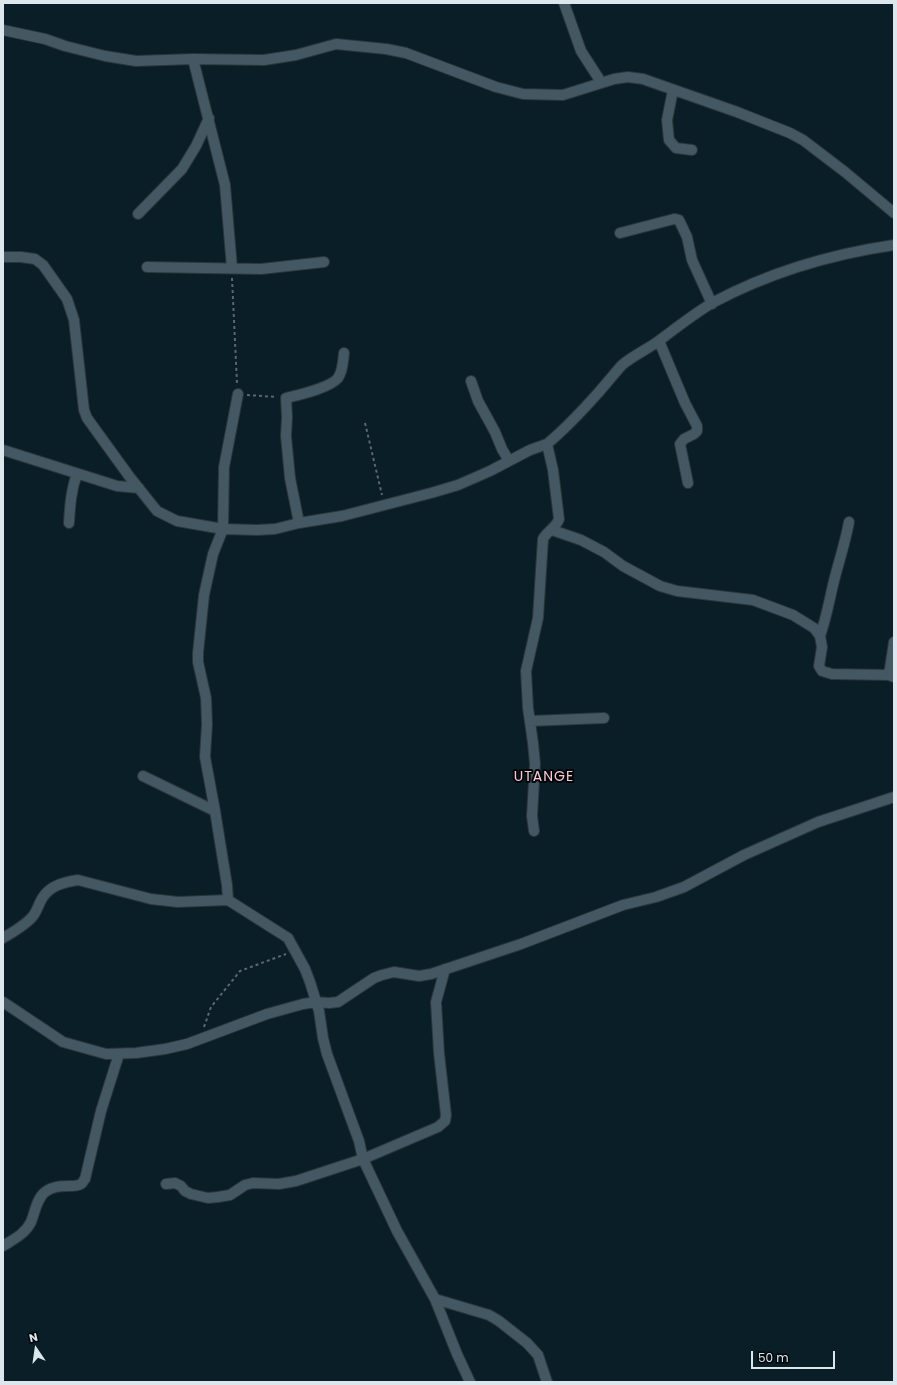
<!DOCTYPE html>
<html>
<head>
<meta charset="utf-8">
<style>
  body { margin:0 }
  #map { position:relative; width:897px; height:1385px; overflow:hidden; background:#0a1e27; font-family:Poppins,sans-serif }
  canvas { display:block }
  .frame { position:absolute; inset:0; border:4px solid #dbe7ed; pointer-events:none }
  .north { position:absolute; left:16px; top:1329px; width:40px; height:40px; -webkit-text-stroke:3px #02070a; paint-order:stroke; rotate:347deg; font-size:11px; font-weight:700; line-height:16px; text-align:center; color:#dbe7ed }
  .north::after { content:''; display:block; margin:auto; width:14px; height:18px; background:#dbe7ed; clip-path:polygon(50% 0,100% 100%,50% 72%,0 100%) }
  .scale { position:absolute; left:751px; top:1351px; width:84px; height:18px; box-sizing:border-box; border:2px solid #dbe7ed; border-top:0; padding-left:5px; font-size:12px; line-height:14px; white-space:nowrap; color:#dbe7ed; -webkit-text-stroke:3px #02070a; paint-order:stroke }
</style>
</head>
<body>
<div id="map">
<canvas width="897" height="1385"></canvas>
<div class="frame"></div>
<div class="north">N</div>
<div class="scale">50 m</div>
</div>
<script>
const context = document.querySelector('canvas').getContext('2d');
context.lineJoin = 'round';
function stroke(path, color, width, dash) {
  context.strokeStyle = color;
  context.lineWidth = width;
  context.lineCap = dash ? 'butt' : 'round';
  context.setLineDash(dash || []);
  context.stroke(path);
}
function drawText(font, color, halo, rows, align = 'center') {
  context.font = font + ' Poppins,sans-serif';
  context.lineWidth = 4;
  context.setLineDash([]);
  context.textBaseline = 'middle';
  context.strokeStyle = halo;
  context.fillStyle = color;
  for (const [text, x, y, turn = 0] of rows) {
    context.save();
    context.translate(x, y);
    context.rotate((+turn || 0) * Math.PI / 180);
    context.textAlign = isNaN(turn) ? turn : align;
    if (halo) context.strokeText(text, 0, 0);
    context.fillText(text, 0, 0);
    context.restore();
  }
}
const minor = new Path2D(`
  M564 3 581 51 601 82
  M3 30 45 39 65 46 105 56 136 61 193 59 264 60 296 55 336 44 386 49 406 53 496 87 523 94 563 95 614 79 628 77 643 79 737 112 790 133 803 140 845 172 894 213
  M193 59 225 185 232 268
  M673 90 667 120 669 140 676 148 692 150
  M138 214 182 169 196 146 209 118
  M620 233 674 219 679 220 687 237 692 260 712 304
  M3 257H21L35 259 43 265 67 299 74 320 84 410 87 418 129 476 157 511 177 521 223 529 257 530 275 529 299 523 342 516 431 493 458 485 490 471 530 450 547 444
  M147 267 261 269 324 262
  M659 341 685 403 697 426V431L694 434 684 439 680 444 688 483
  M471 381 478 401 495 432 502 449 509 461
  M3 450 117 486 139 488
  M69 523C70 506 71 490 77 474
  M299 523 290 478 286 436 287 417 286 398C298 395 330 388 338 378 343 371 343 361 344 353
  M552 530 581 540 604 552 623 566 660 586 677 591 753 600 793 615 814 628 820 636 822 647 819 666 822 671 832 674 889 675 894 677
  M820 636C826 619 829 602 833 585 838 564 845 544 849 522
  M889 675 894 642
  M530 721 604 718
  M143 776 215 811 227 885 228 900
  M215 811 205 757 207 724 206 698 198 662V653L204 595 213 554 223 529 224 467 238 394
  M534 831 532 816 535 764 533 743 528 708 526 671 538 618 543 539C547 531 556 528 559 519L553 470 547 444C565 429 582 411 598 393 606 384 614 374 622 365 634 355 648 349 660 340 677 327 694 314 712 303 768 273 832 254 894 245
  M3 938C13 932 26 925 33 916 37 911 39 903 43 897 51 885 65 882 78 880L151 899 178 902 228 900 288 938 305 969 310 982 319 1011 323 1038 327 1054 359 1141 363 1159 296 1181 279 1184 253 1183 245 1185 230 1195 218 1197 208 1198 191 1194 185 1191 181 1186 175 1183 166 1184
  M445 969 436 1002 439 1053 446 1115 445 1121 438 1127 363 1159 397 1231 435 1299 457 1354 470 1382
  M3 1002 63 1042 106 1054 136 1053 165 1049 187 1044 267 1014 303 1004 316 1002 329 1003 338 1002 374 978 382 975 394 972 419 976 431 974 521 944 623 905 656 897 684 887 744 855 818 822 894 797
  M3 1246C14 1239 25 1234 31 1222 35 1212 37 1198 45 1192 58 1182 73 1189 81 1184 83 1183 83 1181 85 1179L101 1111 119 1054
  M435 1299 489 1315 499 1321 527 1343 538 1355 547 1382`);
stroke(minor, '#2c353b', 12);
stroke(new Path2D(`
  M232 278 237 383
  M247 395 277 397
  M365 423 382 495
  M204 1027 211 1007 240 971 286 954`), '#586971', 2, [3, 3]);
stroke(minor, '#435862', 10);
context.letterSpacing = '1px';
drawText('14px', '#fbc9d8', '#02070a', [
  ["UTANGE",544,777]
]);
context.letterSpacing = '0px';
</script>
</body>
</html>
